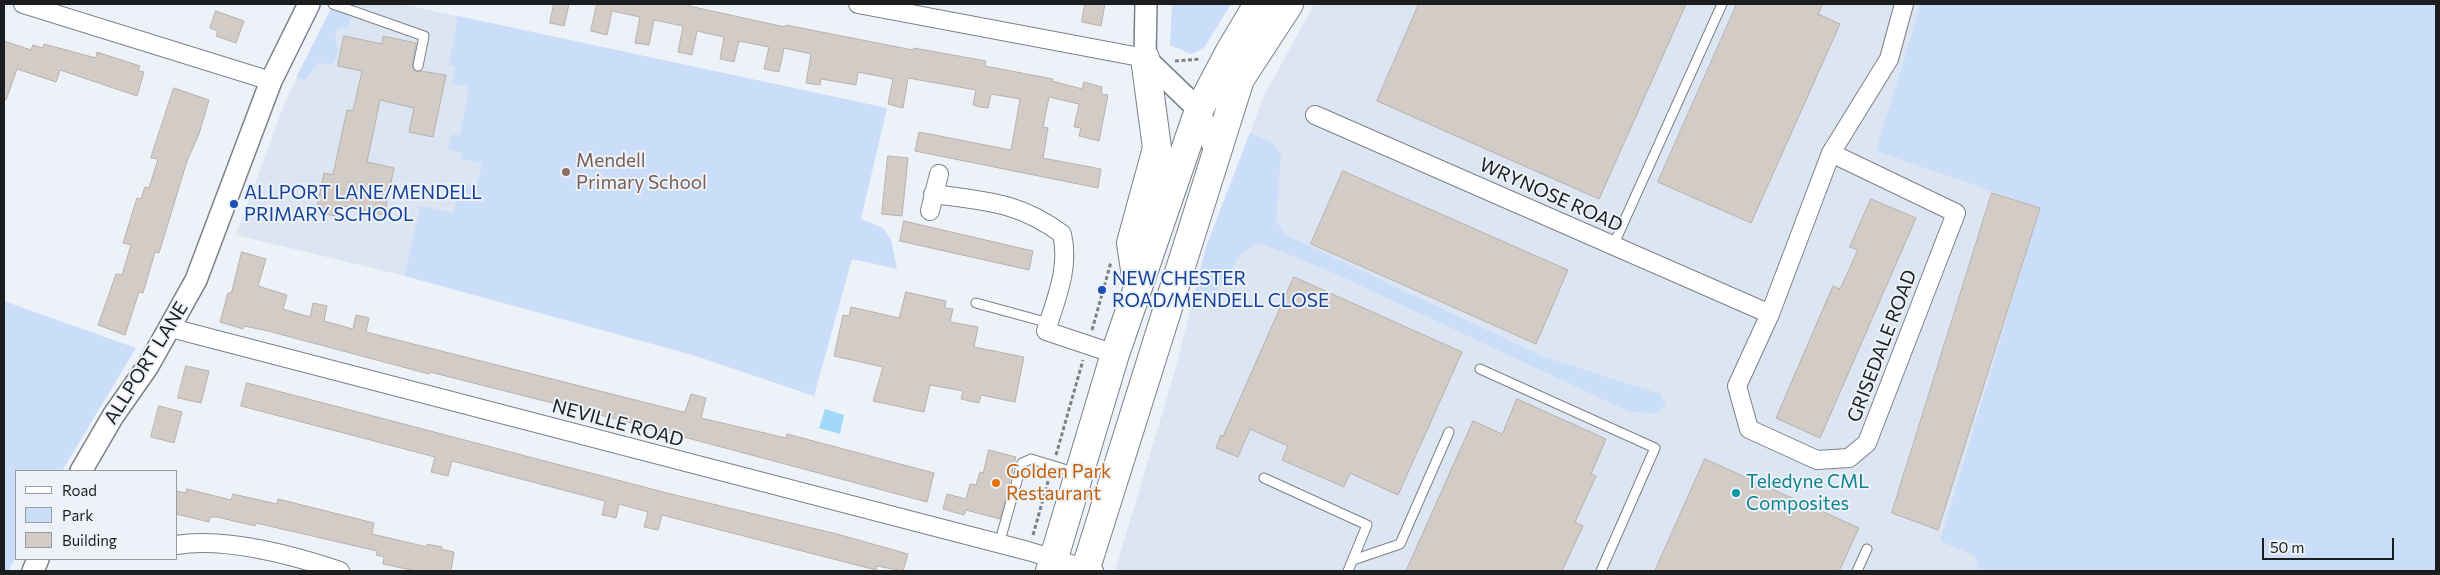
<!DOCTYPE html>
<html>
<head>
<meta charset="utf-8">
<style>
  body { margin:0 }
  #map { position:relative; width:2440px; height:575px; overflow:hidden; background:#edf2f9; font-family:Commissioner,sans-serif }
  canvas { display:block }
  .frame { position:absolute; inset:0; border:5px solid #1b1d1f; pointer-events:none }
  .legend { position:absolute; left:15px; top:470px; width:162px; height:90px; box-sizing:border-box; background:#edf2f9; border:1px solid #999da2; margin:0; padding:6px 9px; list-style:none; font-size:15px; color:#1b1d1f }
  .legend li { display:flex; align-items:center; gap:10px; height:25px }
  .legend b { width:25px; border:1px solid #999da2 }
  .scale { position:absolute; left:2262px; top:538px; width:132px; height:22px; box-sizing:border-box; border:2px solid #1b1d1f; border-top:0; padding-left:6px; font-size:15px; line-height:18px; white-space:nowrap; color:#1b1d1f; -webkit-text-stroke:4px #edf2f9; paint-order:stroke }
</style>
</head>
<body>
<div id="map">
<canvas width="2440" height="575"></canvas>
<div class="frame"></div>
<ul class="legend">
<li><b style="height:6px;background:#fff"></b>Road</li>
<li><b style="height:14px;background:#cadefa"></b>Park</li>
<li><b style="height:14px;background:#d3ccc6"></b>Building</li>
</ul>
<div class="scale">50 m</div>
</div>
<script>
const context = document.querySelector('canvas').getContext('2d');
context.lineJoin = 'round';
function paint(path, color) {
  context.fillStyle = color;
  context.fill(path, 'evenodd');
}
function stroke(path, color, width, dash) {
  context.strokeStyle = color;
  context.lineWidth = width;
  context.lineCap = dash ? 'butt' : 'round';
  context.setLineDash(dash || []);
  context.stroke(path);
}
function drawText(font, color, halo, rows, align = 'center') {
  context.font = font + ' Commissioner,sans-serif';
  context.lineWidth = 4;
  context.setLineDash([]);
  context.textBaseline = 'middle';
  context.strokeStyle = halo;
  context.fillStyle = color;
  for (const [text, x, y, turn = 0] of rows) {
    context.save();
    context.translate(x, y);
    context.rotate((+turn || 0) * Math.PI / 180);
    context.textAlign = isNaN(turn) ? turn : align;
    if (halo) context.strokeText(text, 0, 0);
    context.fillText(text, 0, 0);
    context.restore();
  }
}
paint(new Path2D(`
  M333 4H401L887 108 814 396 696 356 574 321 405 276 236 235 285 102Z
  M1314 4H2436V571H1115L1176 367 1206 247 1264 96Z`), '#dce5f2');
paint(new Path2D(`
  M1172 4H1231L1204 48 1191 54 1170 45Z
  M1921 4H2436V571H1978L1975 556 1940 541 2040 208 1876 151Z
  M332 7 350 14V24L335 32 338 52 332 64 318 63 305 79 296 78Z
  M458 16 887 108 861 219 883 228 891 240 897 269 852 259 814 396 696 356 405 276 420 206 453 213 460 184 477 187 482 163 461 159 462 153 448 149 452 134 460 135 469 87 452 83 455 66 449 65Z
  M1250 133 1272 143 1281 155 1276 222 1286 235 1542 356 1660 394 1666 406 1655 413 1630 412 1336 274 1261 243 1243 252 1212 297 1195 292 1206 247Z
  M4 301 136 348 62 471H16V556L8 571H4Z`), '#cadefa');
paint(new Path2D(`
  M825 409 844 415 840 434 819 428Z`), '#a2d9f8');
const building = new Path2D(`
  M554 4H569L564 26 550 23Z
  M597 4H689V6L785 27 786 25 913 50 914 48 986 61 985 66 1053 79 1052 81 1082 89 1084 82 1102 87 1101 94 1108 95 1099 141 1079 136 1081 128 1074 127 1079 104 1049 97 1043 127 1048 128 1043 158 1101 169 1098 188 915 151 919 132 1011 150 1020 99 991 94 988 108 980 107 973 105 976 90 908 78 903 108 895 106 888 104 893 79 858 72 856 85 821 79 820 85 806 83 811 54 784 48 779 72 764 69 769 47 739 41 734 62 720 59 724 37 697 31 692 55 678 52 683 26 654 20 649 45 635 43 640 17 612 11 607 35 591 31Z
  M1085 4H1105L1101 26 1082 22Z
  M1419 4H1686L1599 199 1377 101Z
  M1737 4H1823L1818 14 1840 24 1751 223 1658 182Z
  M216 11 244 21 236 43 216 36 218 31 210 28Z
  M344 36 382 44 383 36 416 43 412 65 414 70 446 75 433 137 409 132 414 108 380 100 367 162 394 168 384 215 339 205 336 216 316 212 324 173 333 175 347 110 353 111 362 71 338 66Z
  M4 41 31 50 33 45 43 48 44 44 96 58 97 52 140 66 138 71 144 72 137 96 60 70 56 82 17 69 6 100 4 99Z
  M174 88 209 100 199 134 187 161 159 253 155 252 143 293 139 292 125 335 98 325 116 274 122 275 131 245 123 243 137 198 141 199 145 187 149 188 158 159 151 158Z
  M888 156 908 158 902 216 882 214Z
  M1343 171 1568 270 1536 344 1311 244Z
  M1992 193 2040 208 1938 530 1892 513Z
  M1871 199 1916 218 1820 438 1776 418 1833 286 1840 289 1858 250 1850 247Z
  M904 221 1033 251 1029 270 900 241Z
  M242 252 266 259 258 286 287 295 283 309 310 317 313 303 327 306 324 321 353 329 356 315 369 318 366 332 683 412H685L691 394 706 398 701 418 786 438 787 434 934 473 927 502 639 425 430 372 429 374 268 331 244 326 243 329 220 322 228 293H231Z
  M1294 277 1462 352 1398 495 1350 473 1344 487 1282 460 1288 446 1250 429 1238 457 1216 448 1221 435 1223 436Z
  M906 292 946 301 945 308 953 309 950 322 978 327 974 347 1024 357 1015 402 981 395 979 403 961 399 963 391 930 385 924 412 873 401 883 367 834 356 843 315 849 316 851 307 899 318Z
  M186 366 209 371 201 403 178 398Z
  M247 383 667 493 837 534 908 554 903 571 877 566 876 570 666 516 662 515 658 530 644 527 648 512 619 504 616 518 608 516 602 515 605 501 452 461 448 476 431 472 435 457 241 406Z
  M1517 399 1606 439 1591 474 1596 476 1575 522 1583 526 1562 571H1406L1473 421 1502 434Z
  M159 406 182 412 174 443 151 437Z
  M989 450 1016 457 1000 519 966 510 964 515 943 509 947 494 966 499 970 484 976 485 980 472 983 473Z
  M1705 459 1859 528 1839 571H1655Z
  M187 489 231 500 233 494 277 504 278 499 374 523 372 534 427 547V544L442 547 441 549 454 552 451 571H416L383 564 384 557 376 555 377 551 256 523 255 526 217 517H210L209 522 176 514V491L186 493Z`);
paint(building, '#d3ccc6');
stroke(building, '#b8b1ac', 1);
const service = new Path2D(`
  M333 4 424 36 418 66
  M1613 246 1722 4
  M976 303 1049 323
  M1480 369 1655 448 1601 571
  M1264 478 1367 525 1348 571
  M999 544 1022 463 1031 459 1077 473
  M1353 560 1400 544 1449 432
  M1857 571 1867 549`);
const minor = new Path2D(`
  M23 4 271 81
  M858 4 1145 58
  M1315 115 1770 314
  M1831 153 1956 213 1867 443 1849 458 1817 460 1749 429 1737 386 1770 314 1831 153 1889 59 1904 4
  M933 194C985 201 1019 202 1062 234 1070 267 1056 299 1046 331L1115 354
  M930 211 939 174
  M171 328 1028 551 1094 571
  M176 545C227 537 292 555 340 571`);
const tertiary = new Path2D(`
  M1146 4 1145 58 1199 110 1216 153
  M81 471 113 416 148 366 196 280 271 81 309 4
  M33 571 38 559`);
const trunk = new Path2D(`
  M1137 283 1131 243 1157 148 1145 58
  M1050 571 1115 354 1199 110 1229 53 1258 4
  M1085 571 1240 79 1289 4`);
stroke(service, '#7c8187', 11);
stroke(minor, '#7c8187', 20);
stroke(tertiary, '#7c8187', 24);
stroke(trunk, '#7c8187', 30);
stroke(new Path2D(`
  M1175 61 1200 59
  M1092 330 1111 262
  M1056 455 1083 360
  M1033 535 1049 478`), '#7d8185', 3, [4, 2.5]);
stroke(service, '#fff', 9);
stroke(minor, '#fff', 18);
stroke(tertiary, '#fff', 21);
stroke(trunk, '#fff', 28);
for (const [x, y, r, color] of [
  [566,172,5,"#8d6e63"],
  [234,204,5,"#1a4fb4"],
  [1102,290,5,"#1a4fb4"],
  [996,483,5,"#e8710a"],
  [1736,493,5,"#0f9aa8"]
]) {
  const dot = new Path2D();
  dot.arc(x, y, r, 0, 2 * Math.PI);
  context.fillStyle = color;
  context.fill(dot);
  stroke(dot, '#edf2f9', 2);
}
drawText('19px', '#785e54', '#edf2f9', [
  ["Mendell",576,161],
  ["Primary School",576,183]
], 'left');
drawText('19px', '#164399', '#edf2f9', [
  ["ALLPORT LANE/MENDELL",244,193],
  ["PRIMARY SCHOOL",244,215],
  ["NEW CHESTER",1112,279],
  ["ROAD/MENDELL CLOSE",1112,301]
], 'left');
drawText('19px', '#1b1d1f', '#edf2f9', [
  ["WRYNOSE ROAD",1551,195,24],
  ["GRISEDALE ROAD",1882,346,-69],
  ["ALLPORT LANE",146,363,-58],
  ["NEVILLE ROAD",618,423,15]
]);
drawText('19px', '#c56008', '#edf2f9', [
  ["Golden Park",1006,472],
  ["Restaurant",1006,494]
], 'left');
drawText('19px', '#0d838f', '#edf2f9', [
  ["Teledyne CML",1746,482],
  ["Composites",1746,504]
], 'left');
</script>
</body>
</html>
